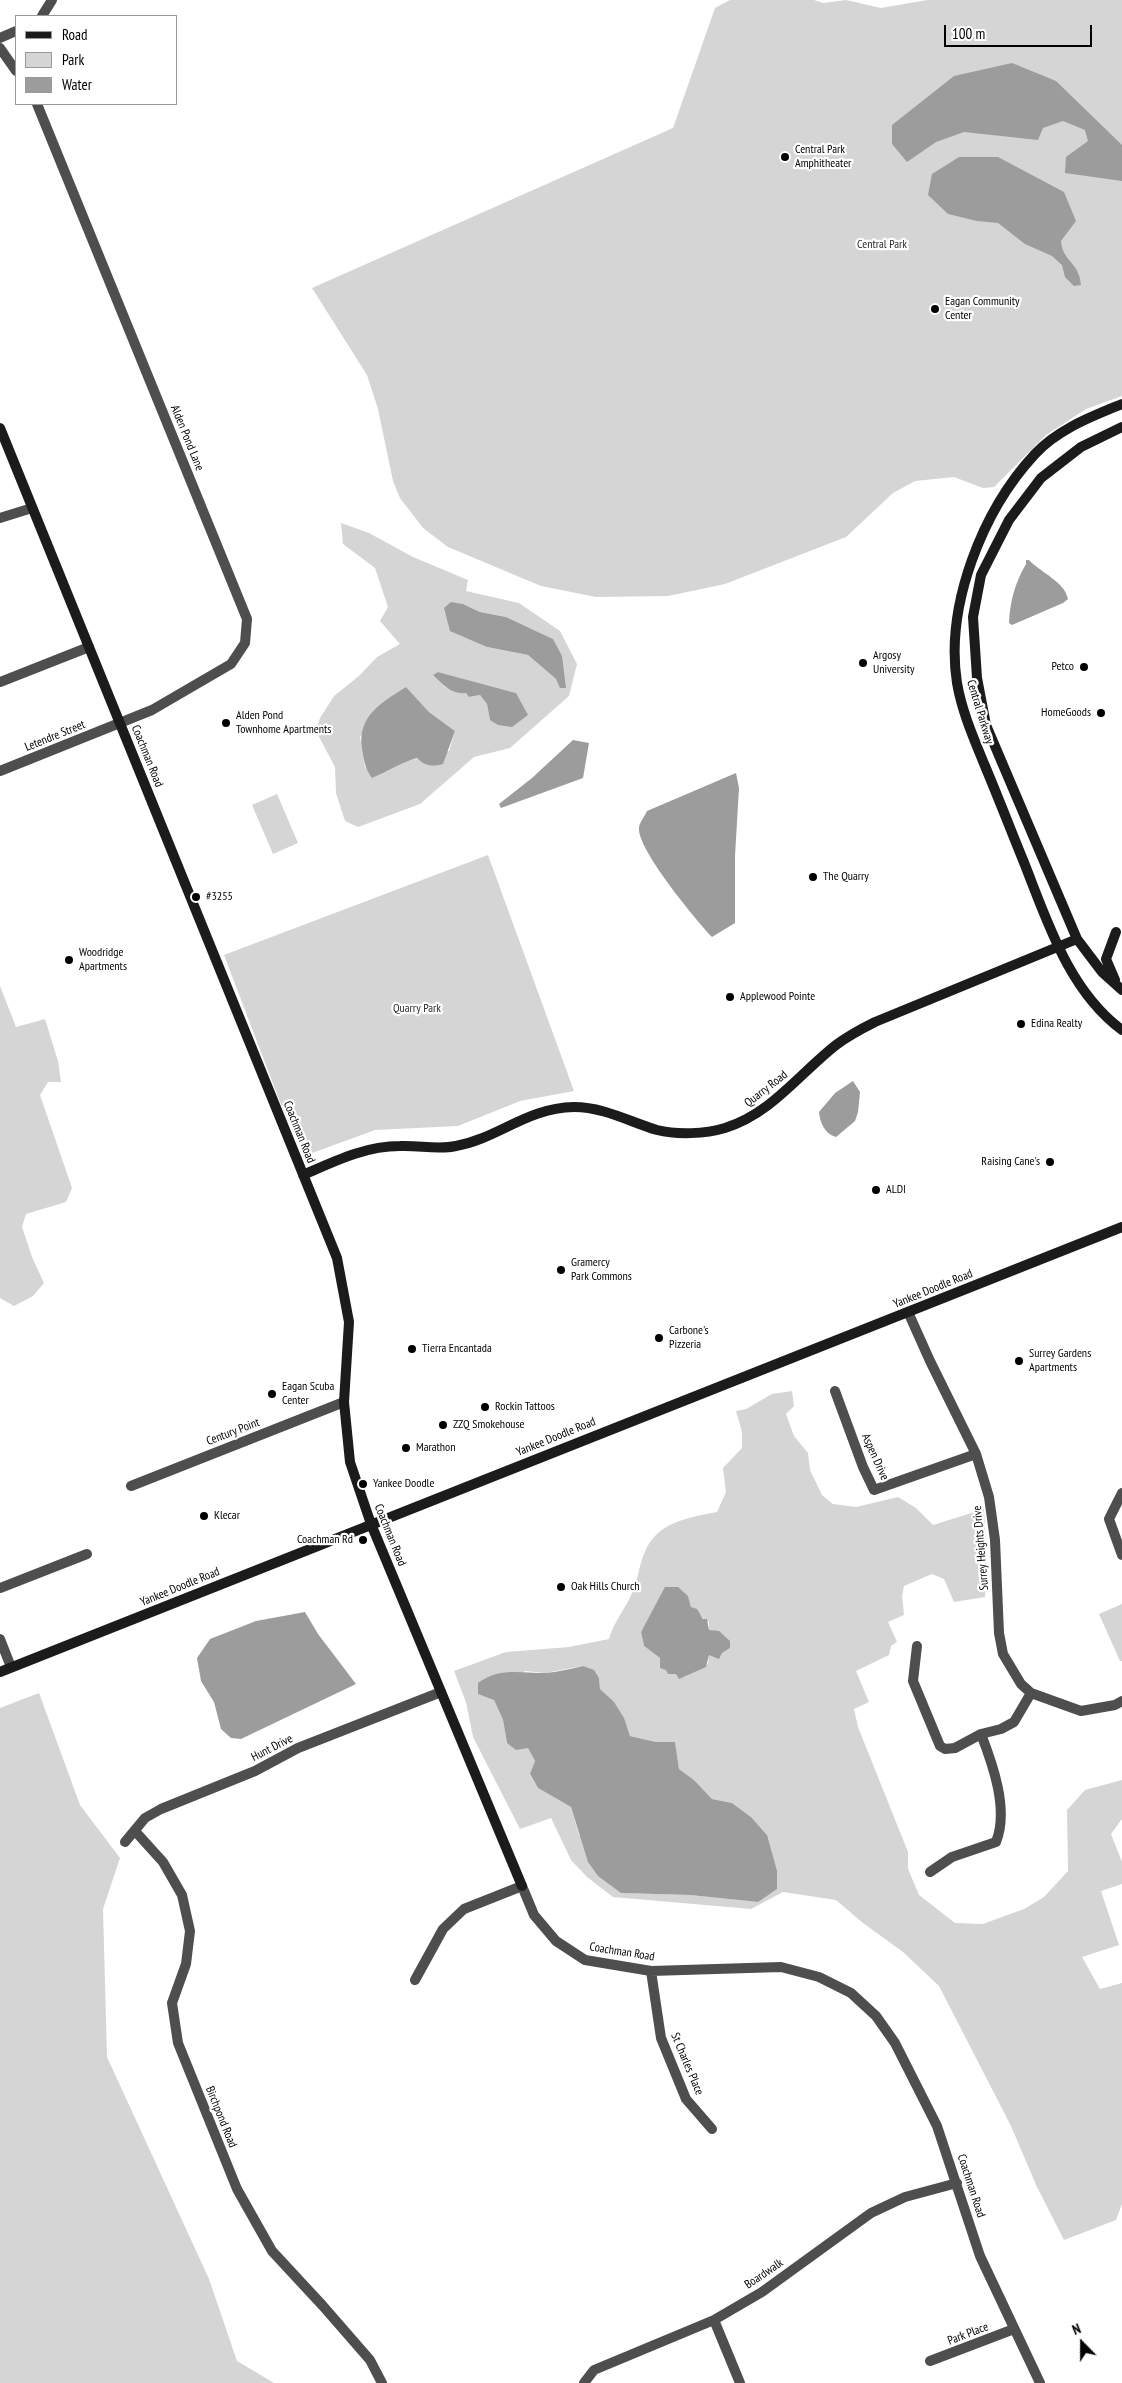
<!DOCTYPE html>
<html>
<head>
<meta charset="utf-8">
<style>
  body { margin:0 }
  #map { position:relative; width:1122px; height:2383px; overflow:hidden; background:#fff; font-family:"PT Sans Narrow",sans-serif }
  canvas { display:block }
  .legend { position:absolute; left:15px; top:15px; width:162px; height:90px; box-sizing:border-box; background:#fff; border:1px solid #999; margin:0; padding:6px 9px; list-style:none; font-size:15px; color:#000 }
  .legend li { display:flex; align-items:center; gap:10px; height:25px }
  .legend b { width:25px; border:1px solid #999 }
  .north { position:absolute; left:1057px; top:2318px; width:50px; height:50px; -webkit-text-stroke:4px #fff; paint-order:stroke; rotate:338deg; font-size:14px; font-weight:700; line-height:20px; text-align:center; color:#000 }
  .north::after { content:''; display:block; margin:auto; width:18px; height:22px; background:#000; clip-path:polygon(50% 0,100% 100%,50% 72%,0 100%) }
  .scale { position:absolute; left:944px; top:25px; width:148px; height:22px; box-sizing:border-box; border:2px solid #000; border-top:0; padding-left:6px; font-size:15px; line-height:18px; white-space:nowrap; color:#000; -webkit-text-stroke:4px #fff; paint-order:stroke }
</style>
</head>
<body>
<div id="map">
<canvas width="1122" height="2383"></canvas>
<ul class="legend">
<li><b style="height:6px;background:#1b1b1b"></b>Road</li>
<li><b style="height:14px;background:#d5d5d5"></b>Park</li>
<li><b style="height:14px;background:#9c9c9c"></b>Water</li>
</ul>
<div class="north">N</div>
<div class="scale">100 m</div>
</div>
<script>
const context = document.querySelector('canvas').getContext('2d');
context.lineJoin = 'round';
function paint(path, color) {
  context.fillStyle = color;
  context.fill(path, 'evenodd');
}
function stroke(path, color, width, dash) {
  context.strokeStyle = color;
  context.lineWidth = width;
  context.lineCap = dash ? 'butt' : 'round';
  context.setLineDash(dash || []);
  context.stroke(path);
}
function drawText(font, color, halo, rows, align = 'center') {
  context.font = font + ' "PT Sans Narrow",sans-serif';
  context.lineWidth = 4.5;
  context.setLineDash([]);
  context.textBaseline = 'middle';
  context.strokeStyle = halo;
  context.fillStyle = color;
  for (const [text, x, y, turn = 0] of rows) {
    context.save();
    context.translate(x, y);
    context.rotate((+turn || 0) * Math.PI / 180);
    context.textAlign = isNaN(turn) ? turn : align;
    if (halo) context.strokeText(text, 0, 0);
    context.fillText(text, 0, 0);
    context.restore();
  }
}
paint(new Path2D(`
  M730 0H814L823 3 846 0 881 8 927 0H1122V396L1086 409 1046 435 994 487 983 488 954 477 915 481 893 493 846 537 725 584 668 596 596 597 541 586 448 547 423 528 400 498 393 481 378 409 367 375 312 288 673 128 715 8Z
  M341 523 369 533 413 557 468 580 466 591 519 603 560 631 577 664 569 696 510 748 474 757 420 804 358 827 345 821 336 793 335 767 316 731 320 718 334 696 359 676 377 657 400 644 380 621 388 607 375 568 343 544ZM463 604 480 612 506 617 553 639 556 679 528 655 487 647 449 621 444 608ZM438 672 516 693 490 720 487 704 480 695 469 697 466 693 445 687 433 675ZM406 687 429 712 455 731 449 751 399 763 365 767 360 737Z
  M277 794 298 843 273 854 252 805Z
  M488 855 574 1091 520 1101 458 1126 375 1130 304 1156 280 1102 224 955Z
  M0 986 16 1027 45 1019 58 1061 61 1082H48L40 1095 72 1188 66 1202 26 1214 22 1227 32 1257 44 1283 33 1296 14 1306 0 1298Z
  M792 1391 794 1406 786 1414 794 1436 808 1453 810 1470 822 1495 833 1504 856 1507 898 1497 916 1508 933 1525 984 1509 987 1562 985 1597 954 1602 944 1579 932 1574 904 1586 902 1596 904 1615 888 1622 897 1642 891 1646 889 1655 856 1671 869 1702 854 1709 858 1727 908 1852V1869L919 1895 955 1923 983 1924 1024 1909 1044 1897 1068 1871 1067 1810 1085 1790 1122 1780V1819L1111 1834 1122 1862V1884L1101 1891 1119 1945 1082 1957 1100 1989 1122 1983V2204L1116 2220 1064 2240 1037 2187 1011 2126 939 1986 903 1952 863 1923 836 1900 783 1892 751 1909 613 1897 587 1877 571 1860 551 1818 520 1829 473 1737 466 1702 454 1671 506 1652 569 1647 609 1639C614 1621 626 1608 633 1591 638 1579 639 1566 644 1554 656 1522 687 1518 717 1512L726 1492 723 1468 742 1448V1432L736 1411 746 1409 772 1394ZM666 1587 688 1596 691 1607C699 1610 700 1618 709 1622V1630L730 1648 722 1653 709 1655 708 1664 684 1677 666 1670 660 1658 644 1646 641 1632ZM583 1666 599 1678 600 1689C615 1703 623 1716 630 1736L656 1742H675L679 1769 694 1780 712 1799 732 1803 751 1817 767 1835 758 1902 690 1895 621 1893 579 1835 571 1807 538 1788 530 1775 535 1761 528 1748 507 1743 503 1720 494 1700 525 1671 545 1673Z
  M1122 1604V1661H1120L1099 1614Z
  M39 1693 80 1805 120 1858 103 1909 107 2057 209 2279 237 2361 274 2383H0V1708Z`), '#d5d5d5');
paint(new Path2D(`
  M1012 63 1056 81 1122 145V181L1065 173 1066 157 1088 141 1085 130 1063 121 1043 128 1038 140 964 132 936 142 907 162 892 144V125L954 76Z
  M959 157H998L1064 192 1076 221 1061 241C1063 263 1079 261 1081 285L1074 286 1065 277 1062 265 1052 256 1025 244 998 223 977 221 948 214 928 195 932 174Z
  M1026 560H1029C1040 572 1065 582 1068 599L1063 603 1012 625 1009 623C1010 601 1015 583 1026 564Z
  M451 602 463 604 480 612 506 617 553 639 562 656 566 688H560L556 679 528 655 487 647 450 631 444 608Z
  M438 672 516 693 528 715 512 727 498 725 490 720 487 704 480 695 469 697 466 693C452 695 442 684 433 675Z
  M406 687 429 712 455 731 443 764C431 767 425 766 417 758 400 763 388 771 372 778 365 768 364 761 362 749 357 716 381 703 406 687Z
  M573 740 589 743 583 778 501 808 499 804 532 778Z
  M736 773 739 788 735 856V923L712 937C696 920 637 849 639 828 639 823 645 816 647 811Z
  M853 1081 860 1092 858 1112 855 1121 836 1137C825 1134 820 1123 819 1112L835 1093Z
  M665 1587H678L688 1596 691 1607 697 1609 703 1619H707L709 1630 719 1631 730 1641V1648L722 1653 719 1659 709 1655 706 1667 679 1679 676 1674H668L666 1670 660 1668V1658L644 1646 641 1632Z
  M305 1612 318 1634 356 1684 241 1739 231 1738 221 1729 214 1702 201 1681 197 1658 210 1639 256 1621Z
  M583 1666 594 1670 599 1678 600 1689 614 1702 624 1718 630 1736 656 1742H675L679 1769 694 1780 712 1799 732 1803 751 1817 767 1835 777 1871V1889L758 1902 690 1895 621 1893 598 1876 588 1862 571 1807 538 1788 530 1774 535 1761 528 1748 516 1750 507 1743 503 1720 494 1700 478 1694V1683C499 1667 520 1673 545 1673 557 1672 571 1669 583 1666Z`), '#9c9c9c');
stroke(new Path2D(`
  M42 16 52 0
  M0 38 16 31
  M0 48 16 71
  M0 518 32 508
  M0 682 89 647
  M0 771 152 710 231 664 245 643 247 619 37 104
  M908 1312 930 1361 976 1454 989 1497 995 1540 999 1633 1003 1654 1021 1684 1031 1693 1081 1711 1115 1705 1122 1701
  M835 1391 863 1467 874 1490 976 1454
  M131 1486 344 1402
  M1122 1493 1109 1519 1122 1555
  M0 1588 87 1554
  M0 1639 11 1667
  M917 1646 913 1681 940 1746 945 1749 955 1748 981 1734 1001 1729 1014 1722 1031 1693
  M135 1831 163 1862 182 1895 190 1931 186 1964 172 2003 178 2043 237 2189 272 2251 323 2306 370 2360 382 2383
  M125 1842 145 1818 161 1809 255 1771 298 1748 441 1692
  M930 1872 952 1857 996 1842C1009 1810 993 1765 981 1734
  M651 1971 661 2038 686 2099 712 2129
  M415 1980 443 1929 464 1909 522 1886 534 1915 556 1941 585 1960 651 1971 781 1967 819 1977 851 1993 876 2016 895 2043 937 2126 980 2256 1040 2383
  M714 2320 740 2383
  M930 2361 1014 2329
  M584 2383 594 2370 714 2320 762 2292 871 2213 905 2197 957 2183`), '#4e4e4e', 10);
stroke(new Path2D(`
  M1122 404C1091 417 1058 429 1035 454 982 511 945 606 957 683 962 712 974 739 985 766 998 797 1010 828 1023 860 1047 920 1068 990 1122 1030
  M1122 427 1081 447 1041 478 1009 520 981 575 973 617 977 678 986 725 1077 939 1102 972 1122 990
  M0 428 337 1258 349 1322 344 1402 350 1462 371 1524 522 1886
  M1115 980 1106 959 1116 932
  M303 1175C335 1161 365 1146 400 1146 419 1145 437 1150 456 1146 499 1138 526 1108 574 1107 604 1107 630 1122 657 1130 677 1135 705 1134 725 1128 771 1114 799 1074 836 1045 848 1036 861 1029 875 1022L1077 939
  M0 1672 1122 1227`), '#1b1b1b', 10);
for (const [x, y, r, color] of [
  [785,157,5,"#000"],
  [935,309,5,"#000"],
  [863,663,5,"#000"],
  [1084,667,5,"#000"],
  [1101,713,5,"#000"],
  [226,723,5,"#000"],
  [813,877,5,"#000"],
  [196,897,5,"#000"],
  [69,960,5,"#000"],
  [730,997,5,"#000"],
  [1021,1024,5,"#000"],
  [1050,1162,5,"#000"],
  [876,1190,5,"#000"],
  [561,1270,5,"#000"],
  [659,1338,5,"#000"],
  [412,1349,5,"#000"],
  [1019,1361,5,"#000"],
  [272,1394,5,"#000"],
  [485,1407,5,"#000"],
  [443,1425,5,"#000"],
  [406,1448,5,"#000"],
  [363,1484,5,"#000"],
  [204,1516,5,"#000"],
  [363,1540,5,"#000"],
  [561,1587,5,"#000"]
]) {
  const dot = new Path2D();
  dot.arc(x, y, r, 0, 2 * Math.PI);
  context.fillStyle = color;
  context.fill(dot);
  stroke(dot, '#fff', 2);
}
drawText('12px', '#000', '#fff', [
  ["Central Park",795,150],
  ["Amphitheater",795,164],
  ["Eagan Community",945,302],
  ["Center",945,316],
  ["Argosy",873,656],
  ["University",873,670],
  ["Petco",1074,667,"right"],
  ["HomeGoods",1091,713,"right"],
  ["Alden Pond",236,716],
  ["Townhome Apartments",236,730],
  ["The Quarry",823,877],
  ["#3255",206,897],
  ["Woodridge",79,953],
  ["Apartments",79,967],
  ["Applewood Pointe",740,997],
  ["Edina Realty",1031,1024],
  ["Raising Cane's",1040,1162,"right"],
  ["ALDI",886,1190],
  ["Gramercy",571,1263],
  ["Park Commons",571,1277],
  ["Carbone's",669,1331],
  ["Pizzeria",669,1345],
  ["Tierra Encantada",422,1349],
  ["Surrey Gardens",1029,1354],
  ["Apartments",1029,1368],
  ["Eagan Scuba",282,1387],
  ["Center",282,1401],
  ["Rockin Tattoos",495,1407],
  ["ZZQ Smokehouse",453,1425],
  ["Marathon",416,1448],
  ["Yankee Doodle",373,1484],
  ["Klecar",214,1516],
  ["Coachman Rd",353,1540,"right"],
  ["Oak Hills Church",571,1587]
], 'left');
drawText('12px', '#2c2c2c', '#fff', [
  ["Central Park",882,245],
  ["Quarry Park",417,1009]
]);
drawText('12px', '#000', '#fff', [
  ["Alden Pond Lane",187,438,68],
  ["Central Parkway",980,712,73],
  ["Letendre Street",55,736,-22],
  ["Coachman Road",147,756,68],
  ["Quarry Road",766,1089,-38],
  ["Coachman Road",299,1132,68],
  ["Yankee Doodle Road",933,1289,-22],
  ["Century Point",233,1432,-21],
  ["Yankee Doodle Road",556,1437,-22],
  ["Aspen Drive",875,1457,66],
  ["Coachman Road",390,1535,68],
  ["Surrey Heights Drive",981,1548,-95],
  ["Yankee Doodle Road",180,1587,-22],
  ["Hunt Drive",272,1748,-27],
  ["Coachman Road",622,1952,9],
  ["St Charles Place",687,2064,67],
  ["Birchpond Road",221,2117,68],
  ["Coachman Road",971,2186,72],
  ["Boardwalk",764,2274,-34],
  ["Park Place",968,2334,-21]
]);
</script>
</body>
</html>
